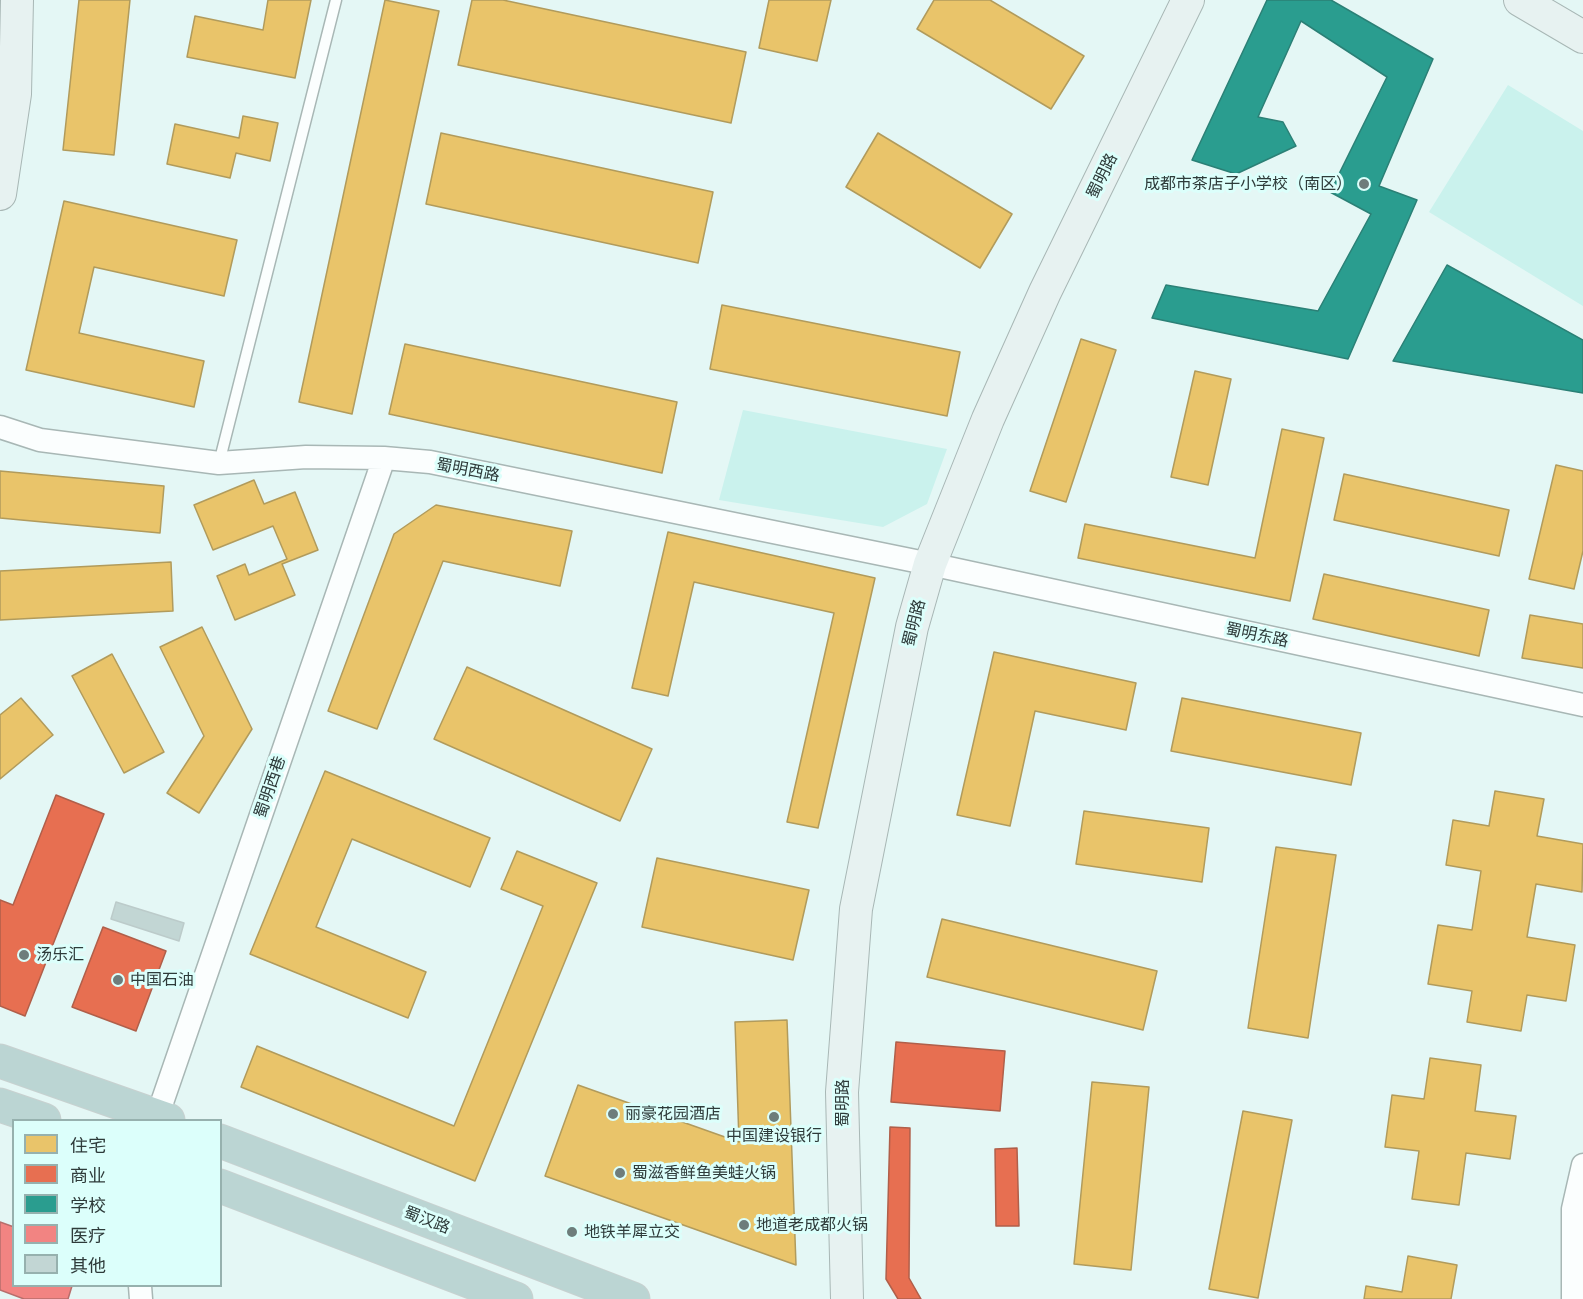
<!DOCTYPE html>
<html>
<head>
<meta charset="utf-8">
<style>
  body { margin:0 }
  #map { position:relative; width:1583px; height:1299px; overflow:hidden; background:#e4f7f5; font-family:Lato,"Noto Sans SC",sans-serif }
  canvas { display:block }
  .legend { position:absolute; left:12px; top:1119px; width:210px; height:168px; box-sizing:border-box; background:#dcfffb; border:2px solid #96b1ae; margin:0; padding:8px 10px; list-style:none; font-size:18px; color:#2e3b3a }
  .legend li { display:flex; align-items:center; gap:12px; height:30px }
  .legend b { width:30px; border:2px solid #96b1ae }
</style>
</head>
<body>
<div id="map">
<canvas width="1583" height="1299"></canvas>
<ul class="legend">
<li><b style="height:16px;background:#e9c46a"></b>住宅</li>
<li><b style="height:16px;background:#e76f51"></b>商业</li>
<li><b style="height:16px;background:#2a9d8f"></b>学校</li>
<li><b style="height:16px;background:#f28482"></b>医疗</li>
<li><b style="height:16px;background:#c2d6d4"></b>其他</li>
</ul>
</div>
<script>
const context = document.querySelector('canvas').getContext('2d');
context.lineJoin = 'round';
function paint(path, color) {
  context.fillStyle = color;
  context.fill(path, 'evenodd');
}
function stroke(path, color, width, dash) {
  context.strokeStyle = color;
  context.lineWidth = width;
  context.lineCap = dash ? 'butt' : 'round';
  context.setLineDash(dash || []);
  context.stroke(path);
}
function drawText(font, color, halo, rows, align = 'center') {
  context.font = font + ' Lato,"Noto Sans SC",sans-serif';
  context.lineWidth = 6;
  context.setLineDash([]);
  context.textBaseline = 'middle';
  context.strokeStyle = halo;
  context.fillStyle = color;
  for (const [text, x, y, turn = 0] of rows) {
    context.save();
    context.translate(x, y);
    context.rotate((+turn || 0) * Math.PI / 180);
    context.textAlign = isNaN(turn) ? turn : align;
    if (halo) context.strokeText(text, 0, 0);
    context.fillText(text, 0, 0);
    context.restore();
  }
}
paint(new Path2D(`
  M1508 85 1583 131V306L1429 212Z
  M743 410 947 449 927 504 883 527 719 500Z`), '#caf2ed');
const homes = new Path2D(`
  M79 0H130L114 155 63 150Z
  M268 0H311L295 78 187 57 195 16 263 30Z
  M385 0 439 11 352 414 299 402Z
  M472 0H503L746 52 731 123 458 65Z
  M769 0H831L817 61 759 48Z
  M934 0H990L1084 56 1051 109 917 29Z
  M243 116 278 123 270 161 236 153 230 178 167 164 175 124 239 138Z
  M441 133 713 192 698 263 426 204Z
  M878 133 1012 214 980 268 846 187Z
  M64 201 237 240 224 296 94 267 79 333 204 361 194 407 26 370Z
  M722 305 960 352 947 416 710 369Z
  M1081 339 1116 350 1066 502 1030 491Z
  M405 344 677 402 662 473 389 414Z
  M1195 371 1231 379 1208 485 1171 477Z
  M1282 429 1324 438 1290 601 1078 558 1085 524 1255 558Z
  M1556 465 1583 471V551L1574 589 1529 579Z
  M0 471 164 486 160 533 0 518Z
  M1344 474 1509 510 1499 556 1334 520Z
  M254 480 264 504 295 492 318 550 282 564 295 595 235 620 217 576 245 564 249 575 287 559 273 526 213 550 194 505Z
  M436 505 572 531 560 586 443 561 377 729 328 711 394 534Z
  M668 532 875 578 818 828 787 822 834 613 694 582 668 696 632 688Z
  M171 562 173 611 0 620V571Z
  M1324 574 1489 610 1479 656 1313 619Z
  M1530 615 1583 624V668L1522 658Z
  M202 627 252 729 199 813 167 793 204 736 160 647Z
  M994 652 1136 683 1126 730 1035 711 1010 826 957 815Z
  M112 654 164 752 124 773 72 676Z
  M467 667 652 749 620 821 434 739Z
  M21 698 53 735 0 779V715Z
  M1182 698 1361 733 1351 785 1171 751Z
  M325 771 490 838 470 887 352 839 316 927 426 972 408 1018 250 954Z
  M1495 791 1544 799 1537 836 1583 844 1582 892 1536 884 1527 937 1575 945 1566 1001 1527 995 1521 1031 1467 1022 1472 991 1428 984 1438 925 1472 930 1481 871 1446 865 1453 820 1489 826Z
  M1084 811 1209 828 1202 882 1076 864Z
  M1276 847 1336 855 1308 1038 1248 1028Z
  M517 851 597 883 475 1181 241 1087 257 1046 454 1126 543 906 501 889Z
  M657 858 809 890 793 960 642 927Z
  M942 919 1157 971 1143 1030 927 977Z
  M787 1020 796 1265 545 1176 578 1085 739 1142 735 1022Z
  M1430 1058 1481 1065 1475 1111 1516 1116 1510 1159 1466 1153 1459 1205 1412 1199 1419 1151 1385 1147 1392 1095 1424 1099Z
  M1092 1082 1149 1087 1131 1270 1074 1264Z
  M1243 1111 1292 1120 1258 1298 1209 1289Z
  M1408 1256 1457 1265 1451 1299H1364L1366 1286 1402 1292Z`);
paint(homes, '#e9c46a');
stroke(homes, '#b19b5c', 1.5);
const shops = new Path2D(`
  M56 795 104 814 25 1016 0 1006V900L13 905Z
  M103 927 166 951 136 1031 72 1007Z
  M896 1042 1005 1051 1000 1111 891 1102Z
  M890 1127 910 1128 909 1278 921 1299H898L886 1279Z
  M1017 1148 1019 1226H996L995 1149Z`);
paint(shops, '#e76f51');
stroke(shops, '#b05f4a', 1.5);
const schools = new Path2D(`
  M1267 0H1331L1433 59 1379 186 1417 200 1348 359 1152 318 1166 285 1318 311 1371 214 1330 192 1387 77 1301 21 1258 117 1283 122 1296 146 1236 174 1192 160Z
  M1447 265 1583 340V393L1393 361Z`);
paint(schools, '#2a9d8f');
stroke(schools, '#2b8076', 1.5);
const health = new Path2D(`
  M0 1222 14 1227V1286H72L68 1299H24L0 1290Z`);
paint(health, '#f28482');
stroke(health, '#b76e6c', 1.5);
const building = new Path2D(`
  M116 902 184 923 179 941 111 919Z`);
paint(building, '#c2d6d4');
stroke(building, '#bccbca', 1.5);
const lane = new Path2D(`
  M219 463 336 0`);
const street = new Path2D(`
  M0 427 40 440 219 463 306 457 384 458 430 462 930 564 1583 705
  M157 1117 384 458
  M140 1286 141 1299
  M1573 1299V1209L1583 1165`);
const secondary = new Path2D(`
  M1520 0 1583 37
  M0 194 15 94 17 0
  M847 1299 842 1092 856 909 912 627 930 564 988 419 1045 292 1188 0`);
const highway = new Path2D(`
  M0 1061 168 1120
  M0 1105 44 1120
  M220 1141 633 1299
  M220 1186 516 1299`);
stroke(lane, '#a8b7b5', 13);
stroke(street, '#a8b7b5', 25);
stroke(secondary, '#a8b7b5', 34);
stroke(highway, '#c8d1d0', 35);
stroke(lane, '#fbfefe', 10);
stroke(street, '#fbfefe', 22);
stroke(secondary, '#e7f2f1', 32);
stroke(highway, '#bbd5d3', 33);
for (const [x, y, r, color] of [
  [1364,184,6,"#6e7d7b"],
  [24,955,6,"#6e7d7b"],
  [118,980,6,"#6e7d7b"],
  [613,1114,6,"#6e7d7b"],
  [774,1117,6,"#6e7d7b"],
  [620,1173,6,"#6e7d7b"],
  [744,1225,6,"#6e7d7b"],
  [572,1232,6,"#6e7d7b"]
]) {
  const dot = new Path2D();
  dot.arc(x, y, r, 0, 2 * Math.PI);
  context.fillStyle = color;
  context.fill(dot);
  stroke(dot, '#dcfffb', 2);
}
drawText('16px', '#2e3b3a', '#dcfffb', [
  ["蜀明路",1102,176,-64],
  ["蜀明西路",468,470,11],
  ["蜀明路",914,623,-76],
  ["蜀明东路",1257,635,12],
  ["蜀明西巷",270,787,-71],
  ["蜀明路",843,1103,-90],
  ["蜀汉路",427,1220,21]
]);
drawText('16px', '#2e3b3a', '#dcfffb', [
  ["成都市茶店子小学校（南区）",1352,184,"right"],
  ["汤乐汇",36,955],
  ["中国石油",130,980],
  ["丽豪花园酒店",625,1114],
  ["中国建设银行",774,1136,"center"],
  ["蜀滋香鲜鱼美蛙火锅",632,1173],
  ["地道老成都火锅",756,1225],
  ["地铁羊犀立交",584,1232]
], 'left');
</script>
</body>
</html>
